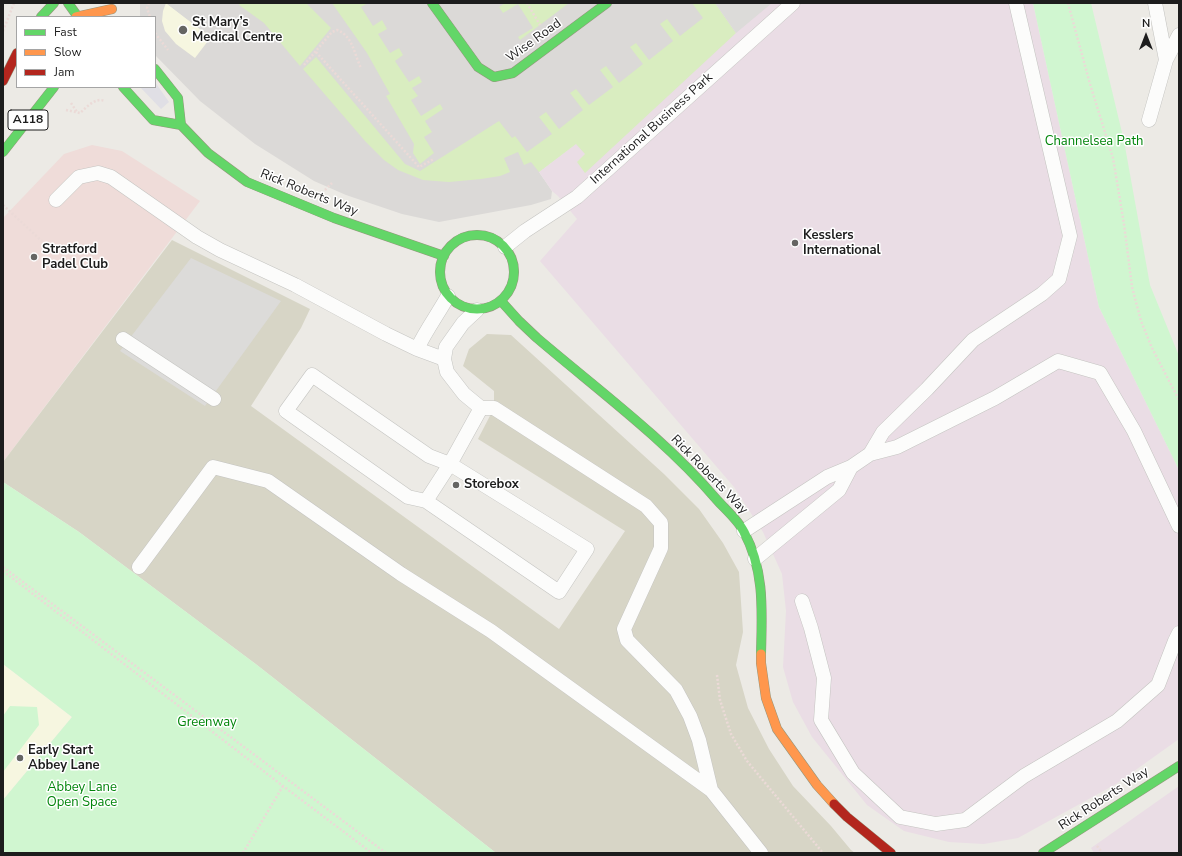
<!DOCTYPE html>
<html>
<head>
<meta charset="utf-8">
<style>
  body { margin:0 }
  #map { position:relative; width:1182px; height:856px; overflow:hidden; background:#eceae5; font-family:"Nunito Sans",sans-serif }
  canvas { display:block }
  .frame { position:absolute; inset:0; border:4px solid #1d1d1d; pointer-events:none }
  .legend { position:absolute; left:16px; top:16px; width:140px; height:72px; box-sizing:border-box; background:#fff; border:1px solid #a5a5a5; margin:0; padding:5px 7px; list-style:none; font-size:12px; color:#1d1d1d }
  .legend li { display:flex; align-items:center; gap:8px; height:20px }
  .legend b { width:20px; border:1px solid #a5a5a5 }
  .north { position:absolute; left:1126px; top:16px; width:40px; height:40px; -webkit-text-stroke:3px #fff; paint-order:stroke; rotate:0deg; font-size:11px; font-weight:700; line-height:16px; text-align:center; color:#1d1d1d }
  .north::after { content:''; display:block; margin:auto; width:14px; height:18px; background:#1d1d1d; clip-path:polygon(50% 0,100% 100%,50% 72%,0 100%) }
</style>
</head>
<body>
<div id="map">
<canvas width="1182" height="856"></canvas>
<div class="frame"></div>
<ul class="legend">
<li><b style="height:5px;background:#63d668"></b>Fast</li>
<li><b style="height:5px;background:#ff974d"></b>Slow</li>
<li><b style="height:5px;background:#b3261e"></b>Jam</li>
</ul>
<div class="north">N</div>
</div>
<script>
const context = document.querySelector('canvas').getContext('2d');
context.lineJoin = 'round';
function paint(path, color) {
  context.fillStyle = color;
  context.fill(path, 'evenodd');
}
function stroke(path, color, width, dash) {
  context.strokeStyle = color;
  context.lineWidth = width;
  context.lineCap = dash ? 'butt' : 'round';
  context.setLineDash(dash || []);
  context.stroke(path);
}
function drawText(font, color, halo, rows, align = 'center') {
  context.font = font + ' "Nunito Sans",sans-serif';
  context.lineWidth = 3;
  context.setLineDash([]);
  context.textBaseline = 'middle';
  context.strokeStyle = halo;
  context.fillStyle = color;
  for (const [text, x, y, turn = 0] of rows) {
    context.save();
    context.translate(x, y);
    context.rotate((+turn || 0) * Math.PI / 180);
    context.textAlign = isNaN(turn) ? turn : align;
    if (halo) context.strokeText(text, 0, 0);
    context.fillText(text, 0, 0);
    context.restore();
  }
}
paint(new Path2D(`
  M140 3H696L720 34 539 172 552 191 551 199 531 205 439 222 402 214 346 195 314 181 255 144 200 101 155 55V17H140Z`), '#dbd9d7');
paint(new Path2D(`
  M92 145 122 151 200 201 3 462V218L64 154Z`), '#efdcd9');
paint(new Path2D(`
  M696 3H1033L1099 307 1179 470V739L1116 784 1018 838 984 844 949 842 904 831 867 805 812 737 793 702 783 667 786 611 782 574 763 532 734 487 540 261 577 219 558 196 552 191 539 172 720 34Z
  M1179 786V853H1094L1091 848Z`), '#eadde5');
paint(new Path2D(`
  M166 3 211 37 195 58 176 44 165 31 162 21 163 11Z
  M3 664 72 717 3 800Z`), '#f6f6e0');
paint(new Path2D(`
  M166 3H221L201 30Z`), '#dad9d7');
paint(new Path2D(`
  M172 240 310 309 301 328 251 406 559 629 625 531 478 439 494 408V391L463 366 469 349 487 334 511 335 664 474 699 509 723 543 739 572 743 632 736 665 748 708 769 749 793 786 831 826 851 850 855 853H496L257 665 79 532 3 482V462Z`), '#d7d5c6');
paint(new Path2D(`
  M240 3H306L331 28 300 66 264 23 239 5Z
  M332 3H368L361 7 373 26 382 20 387 29 378 34 390 53 399 48 403 55 395 61 409 82 419 76 422 82 412 88 418 96 411 100 421 116 440 104 443 109 425 121 432 132 424 137 434 153 420 164 413 153 414 144 386 96 390 94 367 53Z
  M505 3H569L520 40 518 37 533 28 518 4 503 13 499 7Z
  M692 3H715L736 33 585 173 577 162 585 154 576 144 539 172 531 162 524 165 518 152 504 158 510 172 500 176 481 179 449 182 423 180 398 170 384 160 365 141 303 69 316 57 405 164 420 171 499 121 512 138 515 136 527 152 552 134 539 117 546 112 559 129 583 110 570 93 576 89 589 105 613 87 600 70 606 66 619 83 643 64 630 47 636 43 649 60 673 41 660 24 667 19 680 36 703 18Z`), '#d9edc0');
paint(new Path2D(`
  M1033 3H1091L1124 141 1150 285 1179 356V470L1099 307Z
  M3 482 79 532 257 665 496 853H3V800L72 717 3 664Z
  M10 706 37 707 39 725 3 772V716Z`), '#d0f6d0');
paint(new Path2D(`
  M715 3H772L736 33Z
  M191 258 281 301 205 406 120 351Z`), '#dcdbd9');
paint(new Path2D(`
  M155 82 169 102 161 109 140 87H155Z`), '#e0dfe5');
const lane = new Path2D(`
  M1155 3 1166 60
  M1149 120 1166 60 1179 35
  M56 200 79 177 98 173 111 177 197 237 220 250 295 285 386 334 417 349 444 359
  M505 247 525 231 577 197 793 3
  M477 310 463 323 446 347 444 359 447 372 464 394 481 408H494L646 506 661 523V548L624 629 627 640 676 690 690 716 699 740 711 790
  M123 339 214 399
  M417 349C426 330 438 314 448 296
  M312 375 429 456 450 464 587 549 559 592 426 501 408 497 286 411Z
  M870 454 897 447 995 398 1058 361 1100 373 1134 431 1179 526
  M426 501 450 464 481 408
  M744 531 827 477 851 467 870 454 883 432 927 389 973 340 1042 294 1059 279 1070 236 1016 3
  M755 559 839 490 851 467
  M139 567 213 467 268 481 401 574 491 631 711 790 761 853
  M802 601 811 628 824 678 821 720 853 773 900 817 936 824 965 820 1024 776 1117 721 1158 685 1175 641 1179 633`);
const fast = new Path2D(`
  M68 3 78 17
  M432 3 478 67 494 77 513 73 607 3
  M41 17 54 3
  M155 69 178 98 181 125
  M123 87 153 120 181 125 208 153 247 182 334 218 444 256
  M3 152 54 87
  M440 272a37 37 0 1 1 74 0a37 37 0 1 1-74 0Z
  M501 301 519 321 537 338C598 390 665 439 717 500 725 509 739 521 744 532 765 571 762 611 761 654
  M1043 853 1179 766`);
const slow = new Path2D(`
  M76 17 112 9
  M761 654V663L766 698 777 729 817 785 834 804`);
const jam = new Path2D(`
  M3 81 17 53
  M834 804 847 817 891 853`);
stroke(lane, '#c4c4c1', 15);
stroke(fast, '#95967c', 10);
stroke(slow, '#95967c', 10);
stroke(jam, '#95967c', 10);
stroke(new Path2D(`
  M149 3 147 8 150 17
  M527 3 540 25
  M1068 3 1090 84 1113 158 1124 224 1132 287 1141 321 1152 348 1179 400
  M3 31 14 3
  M155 33 168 50
  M316 52 419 167 434 159
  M304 65 332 32 337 30C353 36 354 54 361 68
  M71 103 77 112
  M66 110 80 113C87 107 95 97 105 101
  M325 190 332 183
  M3 205 46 245
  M3 567 386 853
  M3 571 283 786 372 853
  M717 675 720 700 731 734 747 761 823 853
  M1097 846 1101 851
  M243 853 283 786`), '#ebdad7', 2.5, [2, 2]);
stroke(lane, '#fcfcfb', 14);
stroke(fast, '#63d668', 9);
stroke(slow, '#ff974d', 9);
stroke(jam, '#b3261e', 9);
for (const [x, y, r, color] of [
  [183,30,5,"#656563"],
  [795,243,4,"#656563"],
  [34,257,4,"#656563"],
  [456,485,4,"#656563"],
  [20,758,4,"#656563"]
]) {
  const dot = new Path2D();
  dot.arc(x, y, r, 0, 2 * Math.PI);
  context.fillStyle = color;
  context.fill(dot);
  stroke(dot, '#fff', 1.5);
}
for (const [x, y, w] of [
  [28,120,40]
]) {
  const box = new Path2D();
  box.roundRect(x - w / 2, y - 10, w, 20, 3);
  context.fillStyle = '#fff';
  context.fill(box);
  stroke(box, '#1d1d1d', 1);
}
drawText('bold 12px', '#1d1d1d', null, [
  ["A118",28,120]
]);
drawText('bold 13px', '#1d1d1d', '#fff', [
  ["St Mary’s",192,23],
  ["Medical Centre",192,38],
  ["Kesslers",803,236],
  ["International",803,251],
  ["Stratford",42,250],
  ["Padel Club",42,265],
  ["Storebox",464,485],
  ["Early Start",28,751],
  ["Abbey Lane",28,766]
], 'left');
drawText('13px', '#1d1d1d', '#fff', [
  ["Wise Road",534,41,-36],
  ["International Business Park",652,129,-42],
  ["Rick Roberts Way",309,193,22],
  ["Rick Roberts Way",709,475,46],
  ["Rick Roberts Way",1104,799,-33]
]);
drawText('13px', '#01850a', '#fff', [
  ["Channelsea Path",1094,142],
  ["Greenway",207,723],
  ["Abbey Lane",82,788],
  ["Open Space",82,803]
]);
</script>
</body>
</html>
